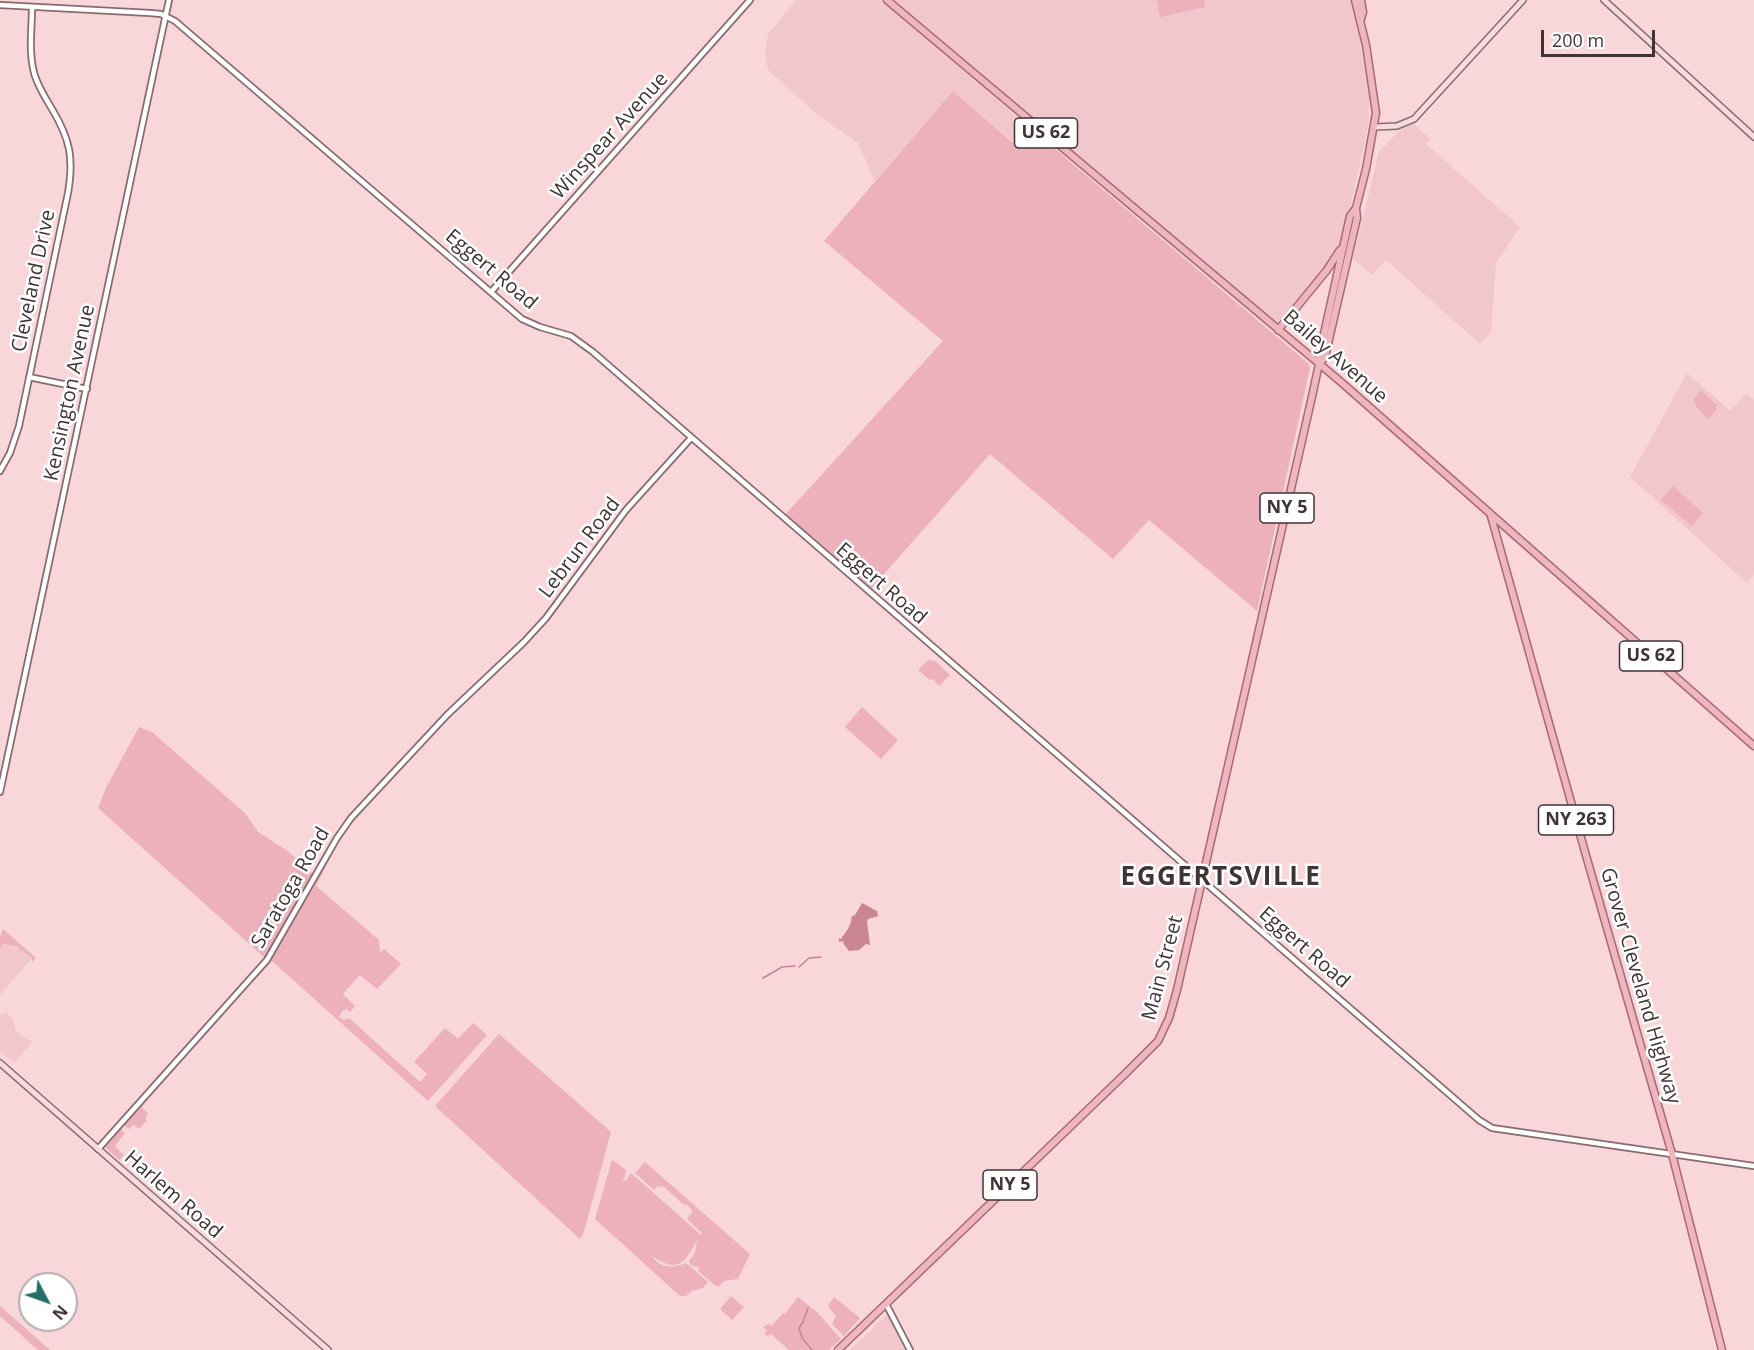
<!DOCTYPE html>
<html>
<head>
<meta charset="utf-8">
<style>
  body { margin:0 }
  #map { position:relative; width:1754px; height:1350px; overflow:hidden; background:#f8d6da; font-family:"Open Sans",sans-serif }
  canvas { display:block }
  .north { position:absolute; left:18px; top:1272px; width:60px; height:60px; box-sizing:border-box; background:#fff; border:2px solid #b3adae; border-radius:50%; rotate:131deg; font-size:16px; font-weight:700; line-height:24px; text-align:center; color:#403335 }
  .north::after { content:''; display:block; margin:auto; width:21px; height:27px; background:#246e69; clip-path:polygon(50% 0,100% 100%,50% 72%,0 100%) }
  .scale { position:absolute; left:1541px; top:30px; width:114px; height:27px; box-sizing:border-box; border:3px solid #403335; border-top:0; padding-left:8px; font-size:18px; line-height:21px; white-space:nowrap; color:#403335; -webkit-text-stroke:4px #fff; paint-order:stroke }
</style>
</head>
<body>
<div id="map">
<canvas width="1754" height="1350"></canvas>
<div class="north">N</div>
<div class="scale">200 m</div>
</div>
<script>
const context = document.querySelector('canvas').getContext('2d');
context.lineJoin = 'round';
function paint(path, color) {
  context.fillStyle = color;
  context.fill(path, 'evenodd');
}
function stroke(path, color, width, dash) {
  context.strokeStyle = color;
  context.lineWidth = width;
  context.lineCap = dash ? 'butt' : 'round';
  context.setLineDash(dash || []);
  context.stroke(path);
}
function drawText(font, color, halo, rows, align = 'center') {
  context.font = font + ' "Open Sans",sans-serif';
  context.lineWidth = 5;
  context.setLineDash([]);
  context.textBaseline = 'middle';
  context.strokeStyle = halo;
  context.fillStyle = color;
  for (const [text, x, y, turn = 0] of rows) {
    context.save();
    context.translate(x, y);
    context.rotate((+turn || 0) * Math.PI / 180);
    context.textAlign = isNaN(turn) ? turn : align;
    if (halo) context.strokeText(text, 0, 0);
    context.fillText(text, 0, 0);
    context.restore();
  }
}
paint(new Path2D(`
  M796 0H880L1028 126 1014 143 953 91 875 181 858 143 818 115 768 70 765 54 768 34Z
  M894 0H1353L1369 96V122L1352 200 1341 241 1333 258 1282 320H1274Z
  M1413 123 1430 139 1426 144 1520 227 1496 263 1491 332 1480 344 1386 260 1372 275 1353 259 1379 152 1399 131Z
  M1687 373 1730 411 1747 393 1754 400V575L1747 583 1630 477Z
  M2 944 20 948 32 958 0 995V948H2Z
  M5 1012 14 1020 15 1030 32 1042 14 1063 0 1052V1014L2 1015Z
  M889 1313 906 1350H850Z`), '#f1c7cd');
paint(new Path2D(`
  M1157 0H1204L1205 7 1160 17Z
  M953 91 1013 143 1028 126 1309 364 1310 368 1257 611 1149 520 1113 559 990 454 870 590 785 515 943 341 824 241Z
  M1701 390 1717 405 1716 411 1708 419 1695 405 1694 399Z
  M1673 486 1703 513 1692 526 1661 500Z
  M928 660 935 661 950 675 939 686 933 679 930 680 918 670Z
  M862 707 898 740 881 759 845 727Z
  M139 727 152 732 245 813 258 832 289 852 312 873 326 851 265 958 98 808 106 788Z
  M331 856 316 886 379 940 380 953 384 949 401 964 377 989 360 975 343 994 355 1006 350 1012 346 1009 342 1011 339 1017 344 1020 349 1018 420 1082 427 1074 414 1062 445 1028 458 1039 473 1023 487 1035 428 1101 272 961 252 983 272 959Z
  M3 929 36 958 32 962V958L22 950 20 952 19 947 2 944V948H0V936Z
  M499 1034 611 1132 583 1235 580 1239 435 1106Z
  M144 1104 142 1108 148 1113 145 1118 147 1120 139 1129 134 1124 129 1129 124 1125Z
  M121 1129 125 1133 115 1146 124 1155 119 1160 105 1147Z
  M612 1160 626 1170 625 1177 622 1181 626 1180 631 1173 701 1235 702 1233 687 1219 693 1211 686 1204 684 1205 663 1186 661 1188 658 1186 654 1190 635 1173 645 1162 750 1254 738 1279 724 1281 719 1286H716L698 1271 700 1268 691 1265 689 1261 695 1253 697 1240C684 1263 679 1274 652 1256 660 1269 674 1268 686 1263L708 1282 703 1288 692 1291 686 1296H680L595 1219Z
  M731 1296 744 1307 732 1320 720 1309Z
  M798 1297 817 1312 841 1339 829 1350H789L771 1334 768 1336 764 1334 767 1331 763 1327 769 1324 772 1326 783 1313 785 1314Z
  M834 1297 860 1318 844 1336 832 1324 836 1316 828 1306Z
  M0 1306 50 1350H38L0 1316Z`), '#ecb1ba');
paint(new Path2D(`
  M862 903 877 911 878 916 868 919 867 922 870 945 866 944 859 950 849 951 843 943 844 941 839 942V938L841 939C847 931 851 925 852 916L855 915Z`), '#c98590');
stroke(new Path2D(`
  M799 967 809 958 821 957
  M763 978 782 967 795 966
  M808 1308 803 1322 799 1328 802 1338 812 1350`), '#c98590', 1.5);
const tertiary = new Path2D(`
  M0 5 150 13 161 14 175 21 522 319 540 327 571 336 593 352 1479 1120 1492 1128 1754 1166
  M491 292 750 0
  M29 377 87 389
  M0 471 10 453 19 426 68 193C74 158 70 139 52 109 46 99 39 88 35 76 28 54 32 29 32 7
  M0 792 169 0
  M98 1149 267 960 337 838 351 818 447 715 524 642 546 618 626 510 691 438
  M886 1304 910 1350`);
const secondary = new Path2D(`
  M1604 0 1754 137
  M1375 127 1397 126 1414 119 1523 0
  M0 1063 328 1350`);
const primary = new Path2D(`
  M887 0 1341 382 1754 746
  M1361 19 1363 12 1361 0
  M1278 330 1327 270 1340 250
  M1320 363 1325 357 1357 218 1356 208 1366 169 1376 113 1366 45 1355 0
  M1491 516 1585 852 1672 1154 1722 1350
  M838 1350 1125 1074 1158 1041 1169 1018 1177 990 1311 401 1319 364 1320 352 1350 216 1356 208`);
stroke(tertiary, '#896b6f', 8);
stroke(secondary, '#896b6f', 8);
stroke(primary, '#aa6873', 9);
stroke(tertiary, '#fff', 4.5);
stroke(secondary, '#f7dadf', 5);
stroke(primary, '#eeb6bf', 6);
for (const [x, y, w] of [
  [1046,133,63],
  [1287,508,54],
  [1651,656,63],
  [1576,820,75],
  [1010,1185,54]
]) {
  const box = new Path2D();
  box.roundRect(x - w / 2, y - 15, w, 30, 4.5);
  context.fillStyle = '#fff';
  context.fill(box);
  stroke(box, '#403335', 1.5);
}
drawText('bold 18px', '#403335', null, [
  ["US 62",1046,133],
  ["NY 5",1287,508],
  ["US 62",1651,656],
  ["NY 263",1576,820],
  ["NY 5",1010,1185]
]);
drawText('20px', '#403335', '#fff', [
  ["Winspear Avenue",610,136,-48],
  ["Eggert Road",491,270,40],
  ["Cleveland Drive",34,281,-78],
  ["Bailey Avenue",1335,357,41],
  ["Kensington Avenue",70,393,-78],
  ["Lebrun Road",580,548,-53],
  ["Eggert Road",881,584,41],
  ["Saratoga Road",291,888,-60],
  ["Eggert Road",1304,948,41],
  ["Main Street",1163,968,-75],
  ["Grover Cleveland Highway",1640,986,74],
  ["Harlem Road",173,1195,41]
]);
context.letterSpacing = '1.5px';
drawText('bold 26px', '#403335', '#fff', [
  ["EGGERTSVILLE",1221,878]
]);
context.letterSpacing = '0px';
</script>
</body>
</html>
